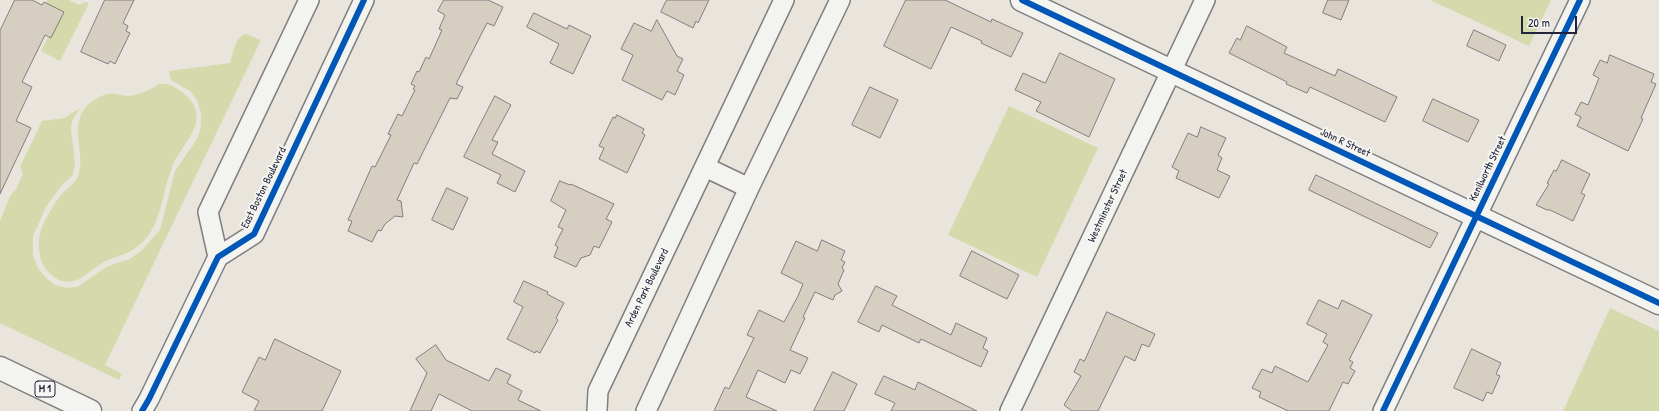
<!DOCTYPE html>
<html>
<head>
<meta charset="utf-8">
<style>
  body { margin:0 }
  #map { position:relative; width:1659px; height:411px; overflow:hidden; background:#eae5dc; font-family:"Patrick Hand",sans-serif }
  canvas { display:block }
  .scale { position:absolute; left:1521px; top:16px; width:56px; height:18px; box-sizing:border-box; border:2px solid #22223b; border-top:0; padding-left:5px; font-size:12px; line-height:14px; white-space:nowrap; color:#22223b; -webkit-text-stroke:3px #f6f6f2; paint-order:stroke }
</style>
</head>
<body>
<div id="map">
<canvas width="1659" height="411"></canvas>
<div class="scale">20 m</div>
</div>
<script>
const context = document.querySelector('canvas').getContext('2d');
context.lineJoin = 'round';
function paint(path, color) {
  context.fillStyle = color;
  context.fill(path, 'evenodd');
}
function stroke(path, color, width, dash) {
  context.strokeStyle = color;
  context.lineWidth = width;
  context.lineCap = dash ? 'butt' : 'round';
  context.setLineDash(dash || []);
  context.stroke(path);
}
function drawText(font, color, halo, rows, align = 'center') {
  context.font = font + ' "Patrick Hand",sans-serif';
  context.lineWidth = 4;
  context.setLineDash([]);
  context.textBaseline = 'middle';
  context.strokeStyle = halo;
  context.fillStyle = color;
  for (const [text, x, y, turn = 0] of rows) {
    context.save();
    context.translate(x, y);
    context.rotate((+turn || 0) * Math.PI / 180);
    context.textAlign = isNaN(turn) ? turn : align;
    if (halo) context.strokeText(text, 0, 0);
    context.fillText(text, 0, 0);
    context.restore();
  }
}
paint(new Path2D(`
  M47 0H69L79 5 85 2 89 3 60 61 41 51 48 37 51 38 46 3Z
  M1430 0H1551L1529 46Z
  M246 34 261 40 105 365 122 374 119 380 0 323V221L10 196 16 189 23 174 20 167 42 121 64 118 80 108 72 121 71 129 75 162 73 175 61 186 46 207 33 236V256L37 266 45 277 55 285 66 288 77 287 108 266 130 259 141 251 160 230 175 171 195 142 199 134 201 125V114L197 100 191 92 171 80 169 71 230 63C233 54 235 36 246 34Z
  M159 84C169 83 177 88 184 94 215 119 181 143 172 168 159 199 163 236 127 253 120 256 112 258 104 262 94 267 85 278 74 281 59 285 46 273 41 260 37 246 38 232 46 219 50 210 56 201 62 194 67 188 75 183 78 176 87 152 67 127 87 106 93 100 104 92 114 94 119 94 123 96 128 96 139 95 150 90 159 84Z
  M1009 106 1098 148 1037 277 948 235Z
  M1610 308 1659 331V411H1563Z`), '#d5daac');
const building = new Path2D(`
  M15 0H32L42 5 44 2 64 12 51 38 45 35 22 82 32 87 16 121 31 128 0 194V31Z
  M105 0H134L123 23 128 26 126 31 130 33 115 64 110 61 108 64 81 52Z
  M444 0H488L503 7 494 26 487 23 456 84 463 87 457 99 450 98 417 164 414 163 397 200 401 201 403 217 395 216 385 224 381 231 378 230 372 242 348 231 352 221 348 220 372 166 375 167 391 135 388 134 398 114 402 116 415 90 413 89 415 86 411 84 417 71 419 72 426 57 429 59 442 30 439 29 445 15 438 11Z
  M667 0H709L698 23 696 21 693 28 661 12Z
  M906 0H945L991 22 992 19 1023 33 1011 57 981 43 982 41 951 27 931 69 884 46Z
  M1328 0H1349L1341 20 1323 13Z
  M534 13 567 29 569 25 591 36 573 74 550 63 559 44 527 27Z
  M657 20 677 56 683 59 677 71 684 75 675 95 667 91 662 100 622 80 633 55 621 49 634 23 651 31Z
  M1247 26 1287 47 1284 53 1335 76 1338 69 1397 97 1385 122 1310 87 1307 93 1286 84 1287 82 1229 53 1237 38 1240 40Z
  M1474 30 1506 45 1499 61 1467 46Z
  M1060 53 1115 79 1089 137 1036 111 1041 102 1015 90 1023 73 1045 83Z
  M1610 55 1654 74 1651 82 1656 84 1641 118 1643 119 1628 151 1577 126 1581 117 1575 114 1581 102 1588 105 1599 78 1593 75 1600 60 1607 63Z
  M870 87 898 100 880 138 852 125Z
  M495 96 511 105 492 140 498 142 492 154 525 171 515 192 497 183 501 175 464 157Z
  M1433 99 1479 120 1468 142 1423 121Z
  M617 115 644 129 642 133 645 135 627 173 599 159 604 148 599 146 613 117 615 118Z
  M1201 127 1226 138 1218 155 1222 158 1217 170 1230 176 1219 198 1176 178 1179 171 1172 167 1188 133 1197 137Z
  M1562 160 1590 174 1581 193 1585 195 1573 221 1550 210H1547L1536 205 1549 184 1547 183 1554 170 1556 171Z
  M1316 175 1438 233 1430 248 1309 190Z
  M560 181 570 185 571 184 614 204 606 219 612 222 599 248 594 246 590 255 581 258 576 267 554 257 558 247 555 245 563 229 558 227 566 210 551 201Z
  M447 188 468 198 453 230 432 220Z
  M822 240 845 251 841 260 845 262 842 268 844 270 838 284 842 291 835 295 833 300 815 292 803 317 805 318 790 350 808 358 800 374 791 370 785 383 758 370 746 397 777 411H714L725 387 729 389 754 338 747 335 759 310 784 322 798 296 803 284 781 273 796 241 817 251Z
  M972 251 1019 275 1007 299 960 276Z
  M524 281 548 292 547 294 564 303 556 318 558 320 540 353 536 351 535 353 507 339 523 307 514 302Z
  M876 286 897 296 892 305 951 335 956 323 987 338 983 348 988 351 981 367 921 339 919 343 882 325 879 332 858 322Z
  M1319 300 1338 309 1342 300 1372 315 1349 360 1353 362 1350 368 1355 371 1348 384 1343 382 1329 411H1288L1259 397 1261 392 1252 388 1262 369 1272 373 1275 366 1308 382 1328 345 1323 342 1327 334 1307 324Z
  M1107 312 1155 334 1149 347 1142 344 1135 361 1125 356 1098 411H1072L1064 405 1081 376 1074 372 1080 359 1084 361Z
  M275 339 341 371 322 411H254L259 401 242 392 259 357 265 360Z
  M436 345 446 360 489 381 496 368 511 375 507 383 522 391 518 400 541 411H472L439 394 431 411H410L427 373 416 359Z
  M1472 349 1501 363 1496 374 1500 376 1492 394 1487 392 1483 401 1454 388Z
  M833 372 857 384 844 411H814Z
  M884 376 915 390 918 382 977 411H891L895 403 875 394Z`);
paint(building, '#d7cec2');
stroke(building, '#807e7f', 1);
const minor = new Path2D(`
  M705 167 749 188
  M218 257 208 212 309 0
  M142 411 149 399 218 257 254 234 364 0
  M597 411 598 391 784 0
  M646 411 749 188 840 0
  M1010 411 1205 0
  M1383 411 1580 0`);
const tertiary = new Path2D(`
  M1022 0 1659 303`);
const primary = new Path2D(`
  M0 368 90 411`);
stroke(minor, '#807e7f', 22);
stroke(tertiary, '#807e7f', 25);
stroke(primary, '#807e7f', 25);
stroke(minor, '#f3f3f0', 19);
stroke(tertiary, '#f3f3f0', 22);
stroke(primary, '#f3f3f0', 22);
stroke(new Path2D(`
  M1022 0 1659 303
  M142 411 149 399 218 257 254 234 364 0
  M1383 411 1580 0`), '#0057b8', 6);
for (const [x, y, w] of [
  [45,389,20]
]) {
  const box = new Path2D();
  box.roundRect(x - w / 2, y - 8, w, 16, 3);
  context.fillStyle = '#f6f6f2';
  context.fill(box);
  stroke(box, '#22223b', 1);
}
drawText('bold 10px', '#22223b', null, [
  ["M 1",45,389]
]);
drawText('11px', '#22223b', '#f6f6f2', [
  ["John R Street",1345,143,25],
  ["Kenilworth Street",1488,169,-64],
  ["East Boston Boulevard",264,188,-64],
  ["Westminster Street",1108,206,-65],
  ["Arden Park Boulevard",647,288,-64]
]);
</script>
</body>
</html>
